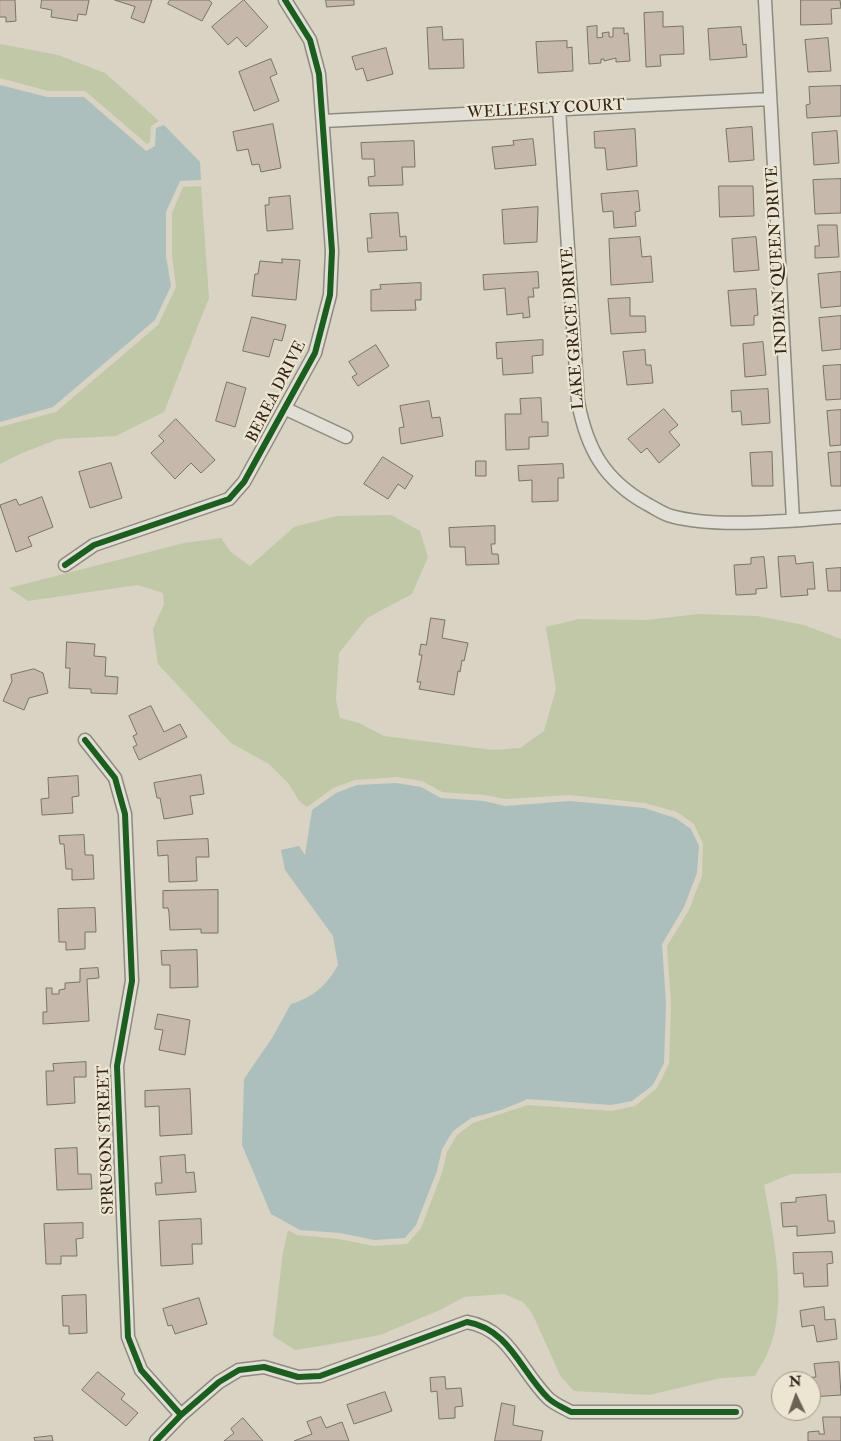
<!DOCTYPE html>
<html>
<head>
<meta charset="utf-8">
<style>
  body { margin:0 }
  #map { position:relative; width:841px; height:1441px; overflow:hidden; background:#d8d3c2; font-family:"IM FELL Double Pica",serif }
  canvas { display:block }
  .north { position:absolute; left:771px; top:1371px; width:50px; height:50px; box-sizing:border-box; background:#ebe5d2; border:1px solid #a19788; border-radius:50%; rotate:357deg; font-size:14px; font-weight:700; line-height:20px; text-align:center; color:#332318 }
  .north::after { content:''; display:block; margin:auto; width:18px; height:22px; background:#6d6154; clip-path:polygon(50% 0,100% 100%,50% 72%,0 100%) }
</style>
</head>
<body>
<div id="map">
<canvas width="841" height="1441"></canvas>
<div class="north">N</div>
</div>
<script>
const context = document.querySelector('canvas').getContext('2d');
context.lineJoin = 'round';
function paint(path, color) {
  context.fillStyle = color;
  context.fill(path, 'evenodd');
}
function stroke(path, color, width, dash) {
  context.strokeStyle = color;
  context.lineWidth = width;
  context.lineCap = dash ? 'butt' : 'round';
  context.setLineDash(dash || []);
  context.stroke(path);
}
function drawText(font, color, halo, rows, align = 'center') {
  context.font = font + ' "IM FELL Double Pica",serif';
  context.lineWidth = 4.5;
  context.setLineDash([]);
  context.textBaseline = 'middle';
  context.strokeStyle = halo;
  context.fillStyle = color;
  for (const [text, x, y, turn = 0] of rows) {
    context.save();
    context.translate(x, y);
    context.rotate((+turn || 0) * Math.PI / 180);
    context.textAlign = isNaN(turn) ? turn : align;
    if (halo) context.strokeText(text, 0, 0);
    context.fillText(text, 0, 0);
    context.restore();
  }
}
paint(new Path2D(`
  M0 44 58 55 105 73 159 121 151 126 150 142 147 144 85 91H48L0 78Z
  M201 186 209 298 164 412 116 436 58 439 20 454 0 464V427L56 412 158 325 176 287 172 256V213L183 187Z
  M391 515 420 531 428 557 412 594 367 618 339 653 336 700 340 718 359 723 384 736 493 750 520 748 544 731 556 689 546 627 579 619 647 620 699 614 757 616 804 625 841 639V1173L791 1174 764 1185C773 1235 789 1305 768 1352 764 1361 759 1368 755 1376L721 1378 649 1395 574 1391 561 1377 532 1313 523 1302 504 1294 464 1297 440 1310 380 1335 332 1344 295 1350 273 1336 283 1252 288 1230 297 1235 339 1239 373 1246 407 1244 421 1228 442 1173 447 1152 457 1135 473 1123 528 1105 612 1111 635 1106 657 1088 669 1064 671 1004 667 946 689 910 702 876 703 844 694 824 677 812 645 803 569 795 506 799 484 795 442 792 422 781 397 777 355 780 333 788 307 807 299 801 289 784 269 764 231 743 158 664 153 629 164 604 163 593 138 585 28 601 9 588 184 543 221 538 231 552 250 566 294 527 336 516Z`), '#c1c8a8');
paint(new Path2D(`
  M0 85 47 97H84L146 151 155 146 156 128 164 125 200 162 201 180 180 181 166 212V256L171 286 155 320 53 407 0 422Z
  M396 783 421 787 441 798 484 801 505 806 570 801 644 808 675 818 691 829 699 846 697 873 684 907 662 944 666 1004 664 1063 653 1085 632 1101 611 1105 528 1099 501 1110 471 1118 453 1131 442 1149 437 1171 416 1225 405 1238 374 1240 340 1233 300 1230 271 1214 242 1145 244 1079 272 1038 291 1004C314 997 326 986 338 965L333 936 285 870 281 850 299 846 305 855 312 810 336 793 357 785Z`), '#acbfbd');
const building = new Path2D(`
  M0 0H15L16 21 6 22V17H0Z
  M42 0H89L86 15 78 14 77 21 51 17 52 10 41 8Z
  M115 0H152L144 23 131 18 135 7Z
  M170 0H209L212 3 202 21 168 4Z
  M244 0 268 27 246 47 237 37 228 45 212 27Z
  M326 0H354V5L327 7Z
  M801 0H840L841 8 831 9 832 24 801 25Z
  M663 12V27L683 26 684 54 660 55 661 66 646 67 644 13Z
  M597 26V38L603 37 602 33 609 32V37H613V28H624V34L628 33 630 61 616 62V58L604 61V59H601V63L589 64 587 27Z
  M442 27 443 40 463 39 464 68 429 69 427 28Z
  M741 27 743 45 746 44 747 57 710 60 708 29Z
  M828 38 831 71 808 72 805 40Z
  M567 41V48L572 47 573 71 538 73 536 42Z
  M386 48 393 74 367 81 363 68 356 70 352 57Z
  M271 59 277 74 270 77 279 101 254 111 239 72Z
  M841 86V116L807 118 806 105 810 104 809 87Z
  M273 124 281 168 261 172 259 164 252 165 248 149 237 151 233 132Z
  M752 127 754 160 729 162 726 129Z
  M635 129 637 166 607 170 605 148H595L594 132Z
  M837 131 839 163 814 165 812 133Z
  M533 139 536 165 495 169 492 147 514 145 513 141Z
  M414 141 415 167H402L403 185 369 186 368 177 375 176 374 159H362L361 143Z
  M841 179V213L815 214 813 180Z
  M719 186H753L754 216 720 217Z
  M638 191 640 211 635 212 636 226 614 228 613 211 603 212 601 194Z
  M290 196 293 229 267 231 265 205H269V198Z
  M538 207 537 242 504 244 502 210Z
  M398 213 400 237 406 236 407 250 368 252 367 238H372L370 214Z
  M818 225H837L839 257 815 258V246H819Z
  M640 237 642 257 651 256 653 282 611 285 609 239Z
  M756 237 759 270 734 272 732 239Z
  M282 259 300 260 296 300 252 296 255 274H258L260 261 282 263Z
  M538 272 539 288H533L534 297H528L530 317 523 318V313L507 315 505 288 484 290 483 275Z
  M841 272V306L821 308 818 274Z
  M421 283V300H415L416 310 371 311V290L381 289 380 285Z
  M756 289 758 315 754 316V325L731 326 728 291Z
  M630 298V316H645L646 332 611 334 608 299Z
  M841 316V349L822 351 819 318Z
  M252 317 286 325 282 341 274 339 269 357 243 351Z
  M543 340V355L532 356 533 373 503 375 502 358 497 359 496 343Z
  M763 342 766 375 745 377 743 344Z
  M376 345 389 366 358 386 352 377 357 374 349 362Z
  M645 350 646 365H651L653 383 627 385 623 352Z
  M841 365V399L826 400 823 366Z
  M227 382 246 388 235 427 216 421Z
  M768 389 770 423 742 425 741 411 732 412 731 391Z
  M541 398 542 422H548V436L529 437V449L506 450 505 414H521L520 399Z
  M429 401 432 418 440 417 443 436 401 444 399 428 404 427 400 406Z
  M664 409 678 425 669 432 680 445 659 463 647 448 641 453 628 439Z
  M841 410V445L830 446 827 411Z
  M176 419 215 460 201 473 191 463 175 479 151 453 164 441 159 436Z
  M772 452 773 486H752L750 453Z
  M841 452V486H831L828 453Z
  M383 457 413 476 405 489 398 484 388 499 364 484Z
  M476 461H486V476H476Z
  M111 463 122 498 90 508 79 472Z
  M563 464 564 478H558V501L532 502V480L519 481 518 466Z
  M42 497 53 527 28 537 32 546 16 552 0 505 16 499 19 505Z
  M495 526V544H491L492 554H498L499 564 466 565 465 547H450L449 528Z
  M795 556 796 564 813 562 815 589H807L808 595 781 597 778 557Z
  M764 557 767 588 756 589V594L736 595 734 565 751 564V558Z
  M841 568V591H828L826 569Z
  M431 618 445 620 442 638 468 643 464 661 462 660 460 672 458 671 454 695 419 689 421 682H417L422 655H419L421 644 426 645Z
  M67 642 95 644 94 656 106 657 105 676 118 677 117 694 91 693V689L69 688 70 668H66Z
  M34 669 43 673 48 693 29 698 24 710 3 701 12 681 11 675Z
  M151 706 164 732 180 724 187 737 139 760 133 747 137 745 133 736 137 734 129 716Z
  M201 775 204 794 190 796 193 814 164 819 160 798H157L154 783Z
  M78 776 79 796 72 797 73 813 42 815 41 799 49 798 48 778Z
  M84 835 85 855H93L94 879 72 880V869H66L64 844H60L59 836Z
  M208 839 209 857H196L197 881 169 882 168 855 158 856 157 841Z
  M218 890V933H201V929L170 930 169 912 168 908H163V891Z
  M95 908 96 932H85V949L66 950V942H59L58 909Z
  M197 950 198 987 170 988V965H162L161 951Z
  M98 968 99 978 87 979 89 1021 43 1024V1012H47L46 988H52V994H59V990L65 989V983L80 982V969Z
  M158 1014 190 1020 185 1055 159 1050 163 1030 155 1029Z
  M86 1062V1077H74L75 1103 47 1105 46 1071H54L53 1064Z
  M190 1089 192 1134 160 1136 159 1106 145 1107V1091Z
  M77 1148 78 1174H91L92 1189 57 1190 55 1149Z
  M185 1155 186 1173 194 1172 196 1192 156 1195 155 1183H162L160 1157Z
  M826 1195 828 1221H834L835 1233 797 1236V1226L783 1227 781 1203 796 1202V1198Z
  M201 1219 202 1244H192L193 1264 161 1266 159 1221Z
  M83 1223V1238L76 1239 77 1256H61V1264H46L44 1224Z
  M832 1252 833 1263 827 1264 828 1286 804 1287 803 1273 794 1274 793 1253Z
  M86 1295 87 1333 69 1334V1326H63L62 1296Z
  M199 1298 207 1324 175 1334 172 1325 168 1326 163 1309Z
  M824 1307 825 1320 835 1319 837 1339 817 1342 814 1325 802 1327 800 1311Z
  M839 1362 841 1395 811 1397V1381H805V1378L816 1377 814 1364Z
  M98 1372 125 1394 121 1399 138 1413 126 1426 82 1390Z
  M445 1377 446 1389 461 1388 463 1406 455 1407V1418L439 1419 437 1391 431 1392 430 1378Z
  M385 1392 392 1411 354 1424 347 1405Z
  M502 1403 515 1406 513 1425 543 1431 541 1441H495Z
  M321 1417 326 1428 342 1422 349 1441H294L312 1434 307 1422Z
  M823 1417H841V1441H808V1432L819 1431V1434H824Z
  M243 1418 263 1441H224L234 1433 231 1429Z
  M52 1436 53 1441H35L34 1438Z`);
paint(building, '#c7b8ac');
stroke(building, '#787369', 1);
const minor = new Path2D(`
  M765 0 793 520
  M559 109 578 402C587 449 604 480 647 504 655 508 663 514 671 516 717 529 792 520 841 517
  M323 121 770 99
  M286 409 346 437
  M65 565 94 545 229 499 244 482 315 353 330 295 332 251 319 74 310 40 285 0
  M85 740 115 778 125 814 132 981 117 1066 128 1337 141 1370 181 1415
  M156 1441 181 1415 219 1382 239 1370 264 1367 298 1377 320 1376 467 1322C509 1329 520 1370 548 1398 554 1404 564 1408 571 1412H736`);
stroke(minor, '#8f8a80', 15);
stroke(minor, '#e1dfd6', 12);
stroke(new Path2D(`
  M65 565 94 545 229 499 244 482 315 353 330 295 332 251 319 74 310 40 285 0
  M85 740 115 778 125 814 132 981 117 1066 128 1337 141 1370 181 1415
  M156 1441 181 1415 219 1382 239 1370 264 1367 298 1377 320 1376 467 1322C509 1329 520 1370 548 1398 554 1404 564 1408 571 1412H736`), '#1b5e20', 6);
drawText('16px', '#332318', '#ebe5d2', [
  ["WELLESLY COURT",546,110,-3],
  ["INDIAN QUEEN DRIVE",778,260,-93],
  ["LAKE GRACE DRIVE",574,328,-94],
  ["BEREA DRIVE",277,392,-63],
  ["SPRUSON STREET",107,1140,-92]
]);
</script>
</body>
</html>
